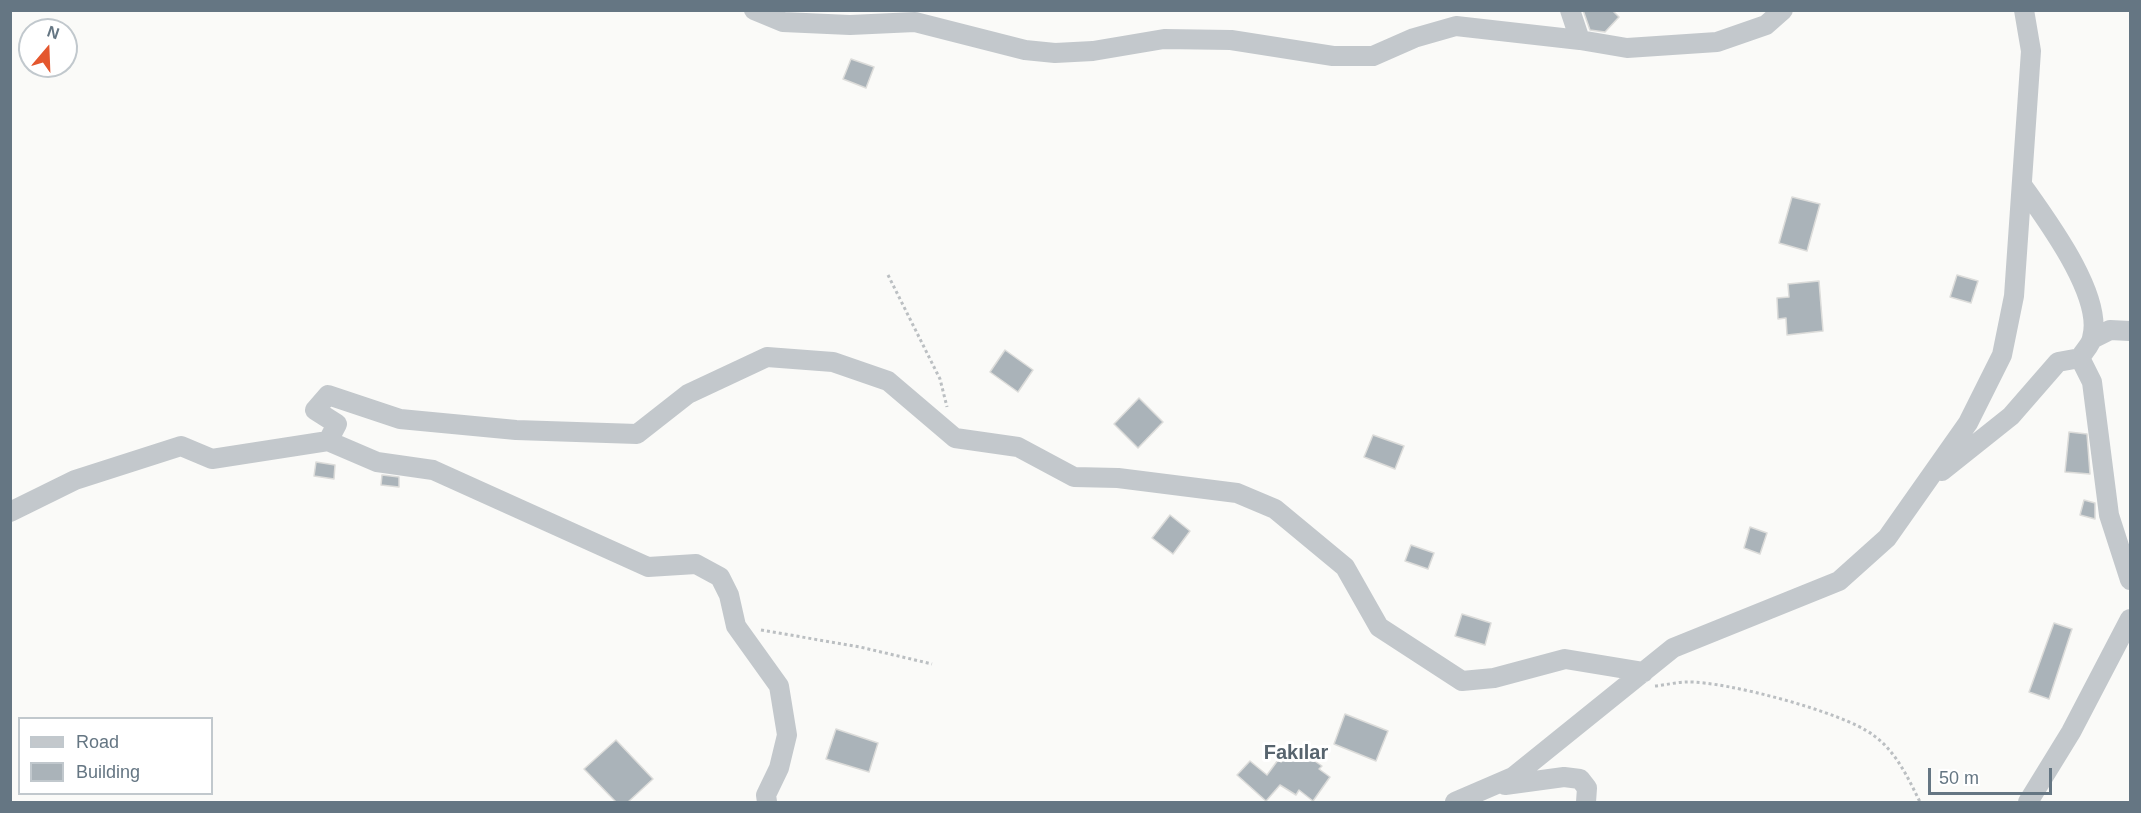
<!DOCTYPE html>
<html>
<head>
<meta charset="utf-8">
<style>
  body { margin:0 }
  #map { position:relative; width:2141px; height:813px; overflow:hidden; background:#fafaf8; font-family:Arial,sans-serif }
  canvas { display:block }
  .frame { position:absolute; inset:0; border:12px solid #657683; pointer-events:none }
  .legend { position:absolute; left:18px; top:717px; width:195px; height:78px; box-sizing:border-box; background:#fff; border:2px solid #c1c8cd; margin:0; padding:8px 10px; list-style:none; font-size:18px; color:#657683 }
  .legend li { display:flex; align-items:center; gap:12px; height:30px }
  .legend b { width:30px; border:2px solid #c1c8cd }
  .north { position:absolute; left:18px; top:18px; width:60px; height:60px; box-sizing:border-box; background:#fff; border:2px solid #c1c8cd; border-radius:50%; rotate:19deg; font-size:16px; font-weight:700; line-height:24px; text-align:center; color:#657683 }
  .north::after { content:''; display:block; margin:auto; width:21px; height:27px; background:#e4572e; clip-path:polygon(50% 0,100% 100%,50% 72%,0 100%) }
  .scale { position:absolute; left:1928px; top:768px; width:124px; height:27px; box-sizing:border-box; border:3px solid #657683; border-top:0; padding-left:8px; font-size:18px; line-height:21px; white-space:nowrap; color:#657683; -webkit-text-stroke:4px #fff; paint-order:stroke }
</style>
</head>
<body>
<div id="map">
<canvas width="2141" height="813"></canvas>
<div class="frame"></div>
<ul class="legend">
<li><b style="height:8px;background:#c3c8cc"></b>Road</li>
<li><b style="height:16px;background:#aab3b9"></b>Building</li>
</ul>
<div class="north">N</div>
<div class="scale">50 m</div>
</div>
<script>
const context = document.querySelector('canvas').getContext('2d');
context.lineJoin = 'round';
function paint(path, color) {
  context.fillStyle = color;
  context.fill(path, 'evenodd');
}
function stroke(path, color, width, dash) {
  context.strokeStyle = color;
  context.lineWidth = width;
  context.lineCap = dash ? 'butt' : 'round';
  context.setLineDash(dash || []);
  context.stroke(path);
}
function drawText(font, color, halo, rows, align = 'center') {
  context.font = font + ' Arial,sans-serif';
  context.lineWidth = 6;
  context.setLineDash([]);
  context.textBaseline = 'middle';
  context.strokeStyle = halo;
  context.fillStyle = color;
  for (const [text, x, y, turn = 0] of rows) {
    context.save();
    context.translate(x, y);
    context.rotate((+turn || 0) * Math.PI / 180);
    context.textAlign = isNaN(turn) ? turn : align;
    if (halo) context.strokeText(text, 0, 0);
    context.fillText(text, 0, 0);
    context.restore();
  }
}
const building = new Path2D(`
  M1583 10H1612L1619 17 1605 32 1590 30Z
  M851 59 874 67 866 88 843 79Z
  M1792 197 1820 204 1807 251 1779 243Z
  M1957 275 1978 281 1971 303 1950 297Z
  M1819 281 1823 331 1787 335 1786 318 1778 319 1777 298 1789 297 1788 284Z
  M1005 350 1033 370 1018 392 990 372Z
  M1139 398 1163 422 1138 448 1114 424Z
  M2069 432 2087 434 2090 474 2065 472Z
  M1373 435 1404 446 1395 469 1364 457Z
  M316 462 335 465 334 479 314 476Z
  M382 475 399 477V487L381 485Z
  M2084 500 2095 503V519L2080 515Z
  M1170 515 1190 531 1173 554 1152 538Z
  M1750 527 1767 533 1760 554 1744 548Z
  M1411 545 1434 553 1428 569 1405 561Z
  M1462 614 1491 623 1485 645 1455 636Z
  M2054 623 2072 629 2049 699 2029 692Z
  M1345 714 1388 731 1376 761 1334 744Z
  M836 729 878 743 869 772 826 759Z
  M616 740 653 779 628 802H616L584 769Z
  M1293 746 1322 766 1319 769 1330 777 1313 801 1299 790 1296 795 1280 785 1266 801 1237 775 1250 761 1267 775 1278 760 1281 762Z`);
paint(building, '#aab3b9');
stroke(building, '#dcdcda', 1.5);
stroke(new Path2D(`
  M888 275 940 379 947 407
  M761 630 860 647 932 664
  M1655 686C1666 685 1677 682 1687 682 1725 681 1843 712 1873 735 1896 751 1908 778 1920 802`), '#bbbfc2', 3, [3, 3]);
stroke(new Path2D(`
  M754 10 783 22 850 25 915 22 1025 50 1055 53 1093 51 1164 39 1231 40 1333 56H1373L1414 38 1456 26 1580 40
  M1570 10 1580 40 1627 48 1717 42 1766 25 1783 10
  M2022 185C2046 219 2104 296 2092 338 2091 345 2083 352 2080 358
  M2092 339 2110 330 2130 331
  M328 441 337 424 315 410 328 395 400 419 516 430 637 434 688 394 767 357 833 362 888 381 955 438 1018 447 1074 477 1118 478 1237 493 1275 509 1345 567 1379 627 1462 681 1494 678 1565 659 1644 672
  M1942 471 2011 416 2058 362 2080 358 2092 382 2109 515 2130 580
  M10 512 75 480 181 446 212 459 328 441 377 462 433 470 648 567 696 564 720 577 729 595 736 626 779 686 787 735 779 768 766 795 767 802
  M1505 785 1564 777 1580 779 1587 788 1586 802
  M1455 802 1513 777 1673 648 1839 581 1887 538 1968 423 2002 355 2014 296 2031 51 2024 10
  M2028 802 2071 732 2130 619`), '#c3c8cc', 20);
drawText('bold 20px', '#57646e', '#fff', [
  ["Fakılar",1296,753]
]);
</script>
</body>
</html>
